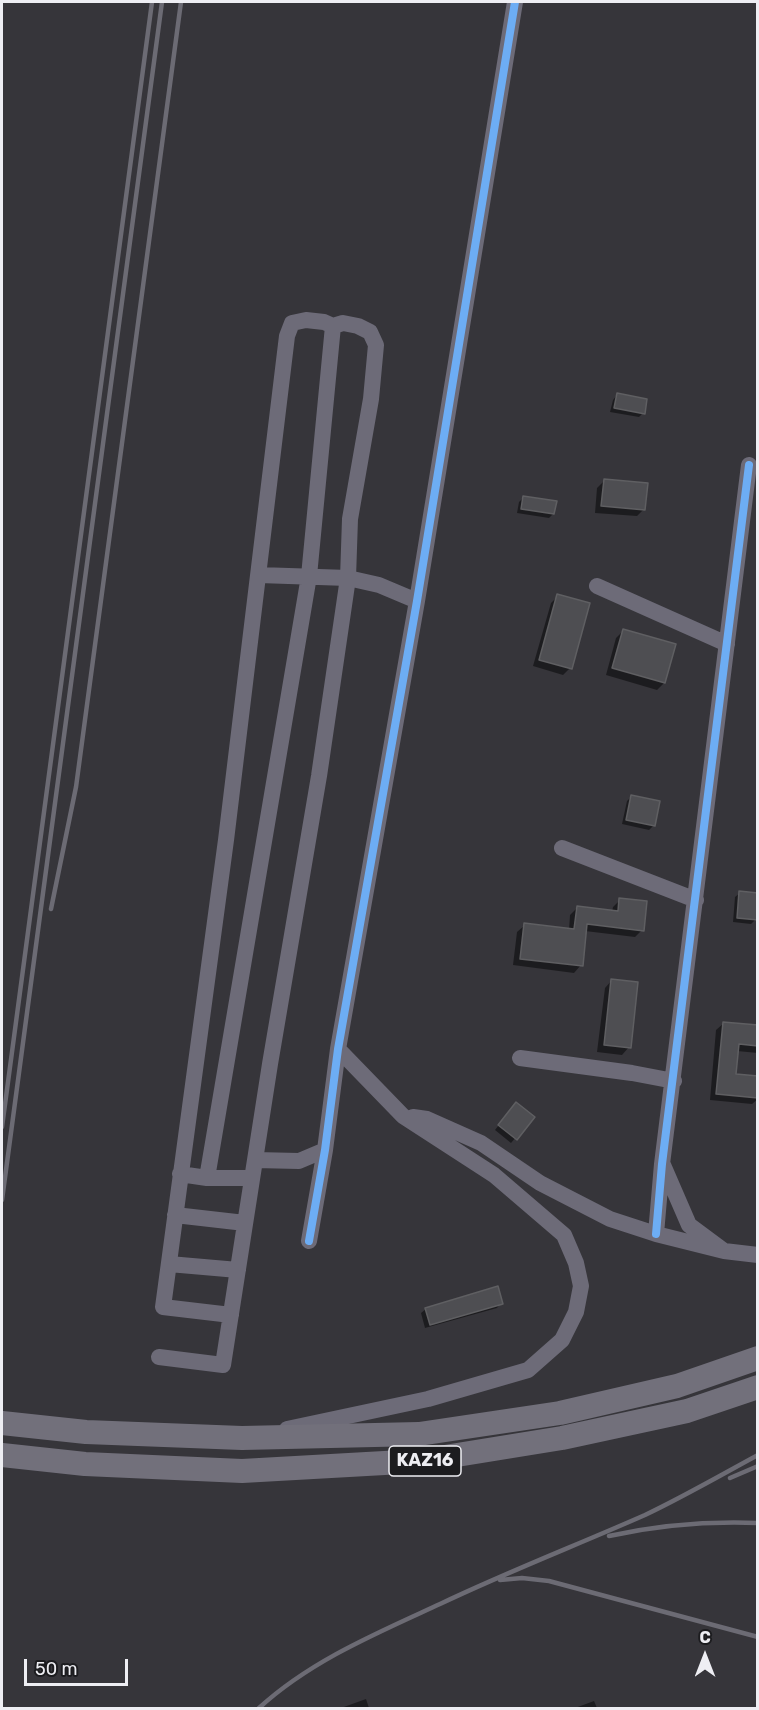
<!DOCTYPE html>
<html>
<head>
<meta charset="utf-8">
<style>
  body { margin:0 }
  #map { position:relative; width:759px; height:1710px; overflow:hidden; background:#36353a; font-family:Rubik,sans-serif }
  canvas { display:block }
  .frame { position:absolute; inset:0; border:3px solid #eeeef3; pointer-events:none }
  .north { position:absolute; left:675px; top:1626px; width:60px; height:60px; -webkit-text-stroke:4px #1c1c1f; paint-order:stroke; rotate:0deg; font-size:16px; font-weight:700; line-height:24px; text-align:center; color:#eeeef3 }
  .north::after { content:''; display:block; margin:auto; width:21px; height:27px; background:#eeeef3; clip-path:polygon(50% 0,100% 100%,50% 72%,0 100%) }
  .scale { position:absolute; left:24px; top:1659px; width:104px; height:27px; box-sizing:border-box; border:3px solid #eeeef3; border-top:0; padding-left:8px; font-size:18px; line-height:21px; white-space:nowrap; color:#eeeef3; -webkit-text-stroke:4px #1c1c1f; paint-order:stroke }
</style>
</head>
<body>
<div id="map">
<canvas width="759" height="1710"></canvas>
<div class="frame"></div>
<div class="north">С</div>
<div class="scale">50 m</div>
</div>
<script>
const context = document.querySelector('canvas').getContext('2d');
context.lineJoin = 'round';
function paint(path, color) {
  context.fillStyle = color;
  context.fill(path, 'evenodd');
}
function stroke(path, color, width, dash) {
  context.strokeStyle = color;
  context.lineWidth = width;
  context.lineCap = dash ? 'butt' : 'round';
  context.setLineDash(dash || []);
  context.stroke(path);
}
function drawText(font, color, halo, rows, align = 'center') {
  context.font = font + ' Rubik,sans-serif';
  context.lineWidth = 6;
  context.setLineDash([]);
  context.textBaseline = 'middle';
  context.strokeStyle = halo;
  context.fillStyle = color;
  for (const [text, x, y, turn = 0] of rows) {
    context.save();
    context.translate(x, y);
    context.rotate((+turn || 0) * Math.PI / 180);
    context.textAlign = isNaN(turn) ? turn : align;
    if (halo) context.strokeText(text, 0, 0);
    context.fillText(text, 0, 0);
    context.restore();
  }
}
paint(new Path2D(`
  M617 395 643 413 639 417 610 412 613 400Z
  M604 481 644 509 637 516 595 513 597 488Z
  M524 497 553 514 549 518 517 513 519 502Z
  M558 596 570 668 563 675 533 666 551 603Z
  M623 631 664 683 657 690 606 675 616 638Z
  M632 796 654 825 649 830 622 824 627 801Z
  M740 893 756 919 751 924 733 922 735 897Z
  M620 900 642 930 635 937 585 931 581 965 574 973 513 965 517 932 525 925 569 930 570 915 577 908 612 912 613 907Z
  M612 980 629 1047 622 1055 597 1052 605 988Z
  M724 1023 758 1026V1053L737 1051 734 1075 758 1078V1099L752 1104 710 1100 716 1030Z
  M512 1108 533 1117 511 1143 495 1130Z
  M501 1303 497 1308 425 1328 421 1313 426 1309Z
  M366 1699 369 1708H341Z
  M594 1701 597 1708H575Z`), '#0007');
const building = new Path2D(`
  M617 393 647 399 645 414 614 408Z
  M604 479 648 483 645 510 601 506Z
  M523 496 557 501 554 514 521 509Z
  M557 594 590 603 572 669 539 660Z
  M623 629 676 644 665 683 612 668Z
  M631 795 660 801 655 826 626 820Z
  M739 891 758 893V920L737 918Z
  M619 898 647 901 644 931 587 924 583 966 520 959 524 923 574 929 577 906 618 911Z
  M611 979 638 982 631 1048 604 1045Z
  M723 1022 758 1025V1046L739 1044 736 1074 758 1076V1098L716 1094Z
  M516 1102 535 1117 517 1140 498 1125Z
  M498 1286 503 1304 430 1325 425 1308Z`);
paint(building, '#4e4e52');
stroke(building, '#5f5f62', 1.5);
stroke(new Path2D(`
  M259 575 348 578 379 585 417 601
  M597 586 727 644
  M562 848 696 900
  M520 1058 632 1073 674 1081
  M413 1117 427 1119 481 1143 540 1183 610 1219 656 1234 724 1251
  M255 1160 299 1161 325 1150
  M663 1165 689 1225 724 1251 758 1255
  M180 1174 207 1178H252
  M207 1178 309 576 333 326
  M175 1215 245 1223
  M656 1234 662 1164 749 465
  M309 1241 325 1150 338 1049 417 601 515 2
  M169 1264 238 1270
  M159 1357 223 1365 270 1064 319 776 348 578 350 519 371 399 376 345 370 332 358 326 343 323 333 326 324 322 306 320 292 323 287 336 226 840 163 1307 231 1315
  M287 1429 428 1399 528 1370 562 1340 576 1312 581 1286 576 1263 564 1235 494 1175 403 1116 338 1049`), '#6d6b78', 16);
stroke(new Path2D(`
  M2 1423 86 1432 242 1438 419 1434 560 1413 677 1386 758 1358
  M2 1455 85 1464 242 1471 420 1461 562 1438 687 1411 758 1387`), '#72707b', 24);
stroke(new Path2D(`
  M51 909 76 787 181 2
  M2 1127 152 2
  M2 1200 162 2
  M730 1478 758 1466
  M609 1536C659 1525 707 1521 758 1523
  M500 1580 522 1578 549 1581 758 1637
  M259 1708C310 1661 377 1633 440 1604 507 1572 577 1545 645 1515 683 1497 721 1475 758 1455`), '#6c6b74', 4.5);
stroke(new Path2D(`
  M656 1234 662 1164 749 465
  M309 1241 325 1150 338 1049 417 601 515 2`), '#6dadf4', 8);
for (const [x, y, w] of [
  [425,1461,72]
]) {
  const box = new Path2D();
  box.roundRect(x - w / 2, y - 15, w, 30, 4.5);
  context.fillStyle = '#1c1c1f';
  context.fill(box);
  stroke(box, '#eeeef3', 1.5);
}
drawText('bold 18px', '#eeeef3', null, [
  ["KAZ16",425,1461]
]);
</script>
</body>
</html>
